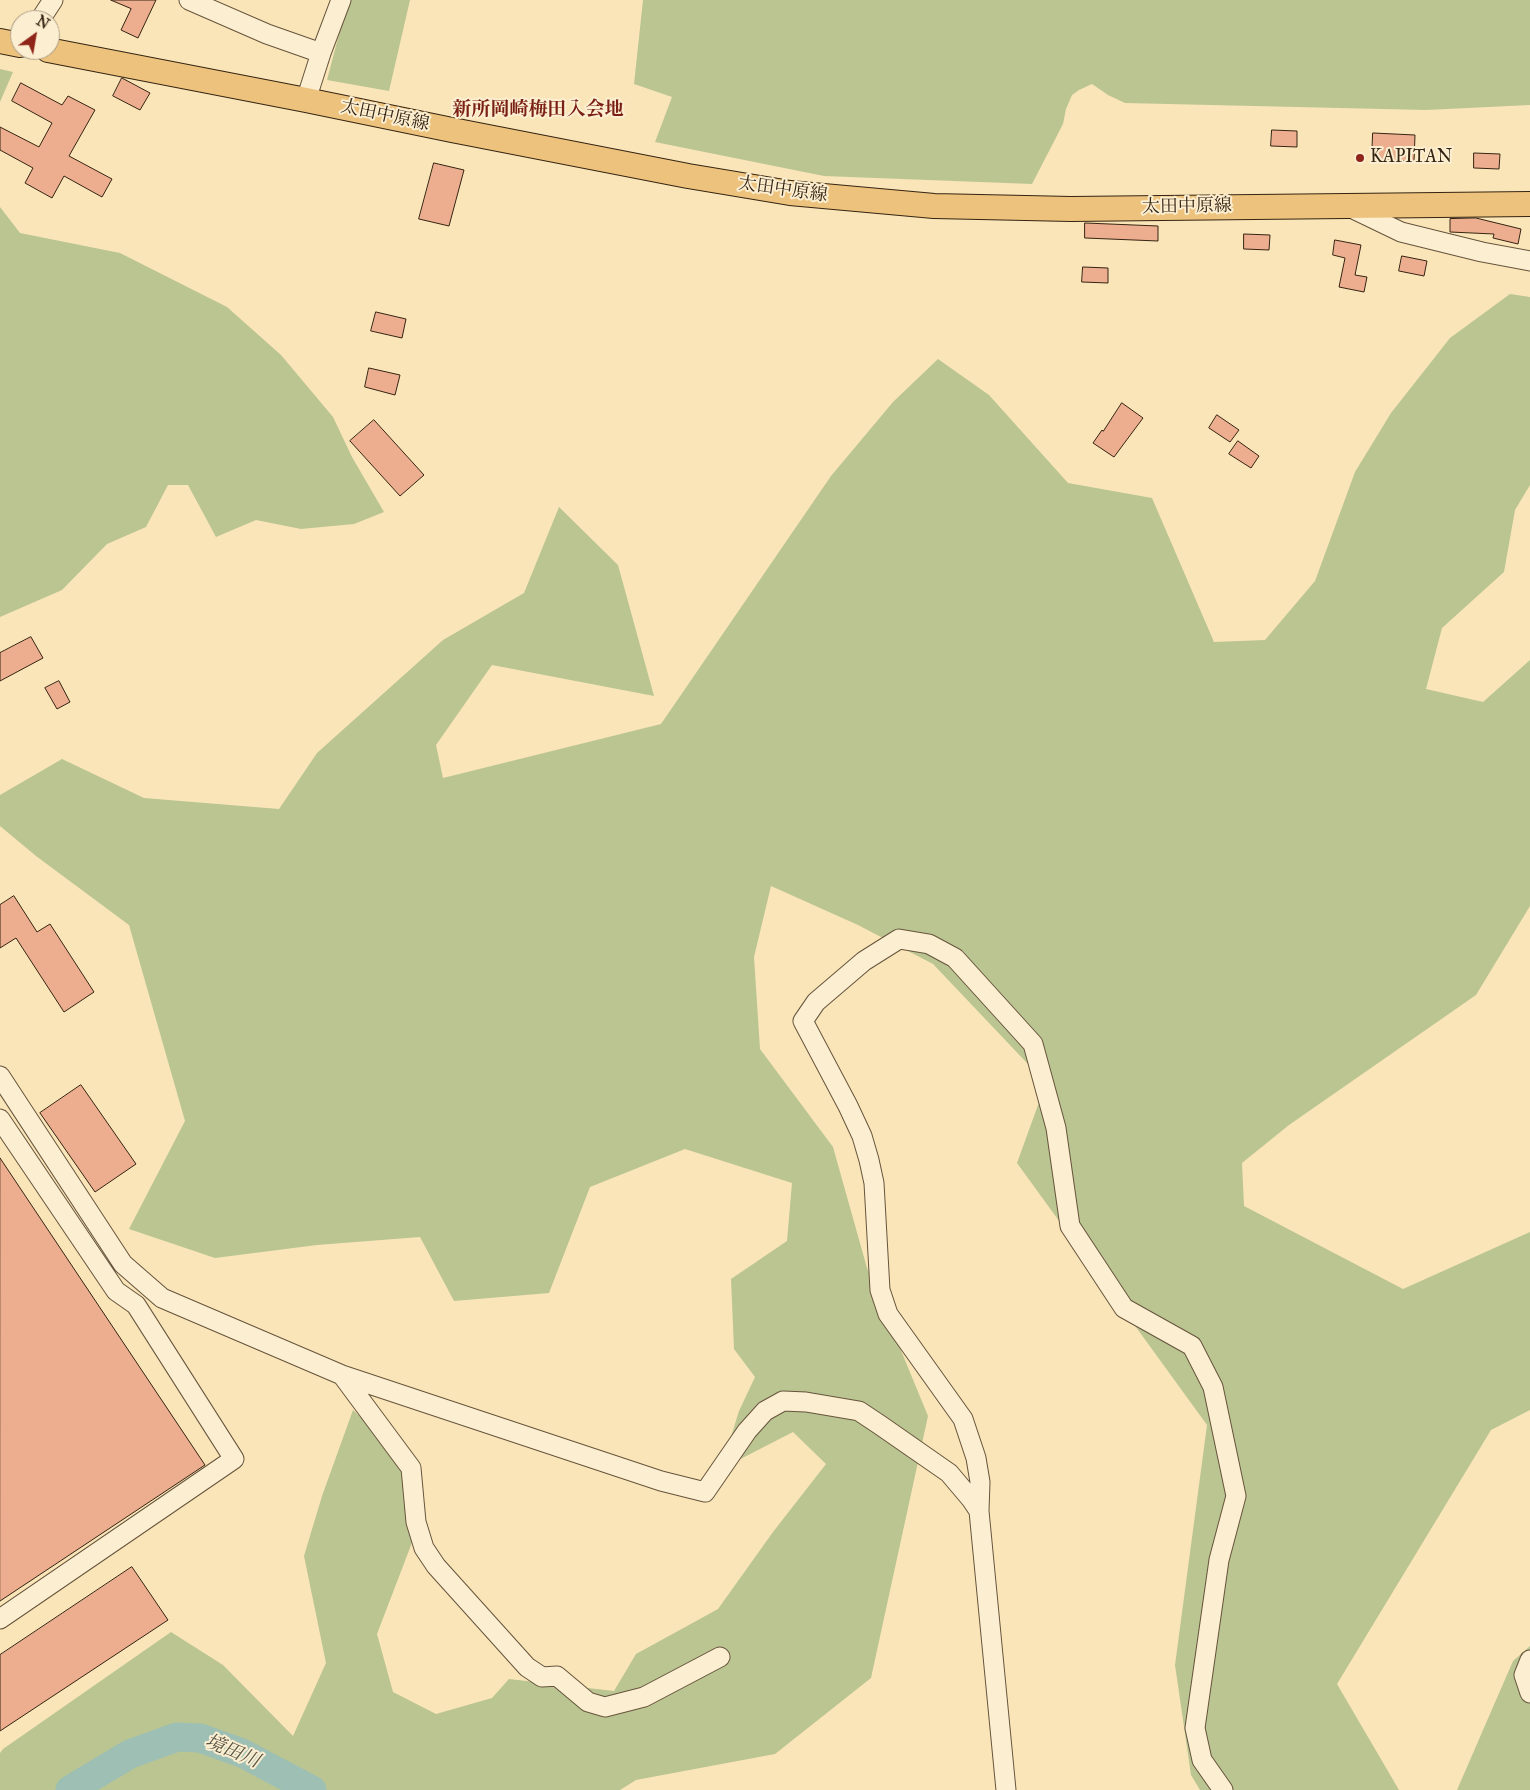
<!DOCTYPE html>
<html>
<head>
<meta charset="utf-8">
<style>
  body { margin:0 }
  #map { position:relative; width:1530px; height:1790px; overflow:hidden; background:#fae5b8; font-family:"IM FELL Great Primer",serif }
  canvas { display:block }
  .north { position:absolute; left:10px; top:10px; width:50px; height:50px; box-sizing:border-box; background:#fceed1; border:1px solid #ac9d85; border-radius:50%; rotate:32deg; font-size:14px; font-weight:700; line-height:20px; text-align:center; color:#352412 }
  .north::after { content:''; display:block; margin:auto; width:18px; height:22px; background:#8f2418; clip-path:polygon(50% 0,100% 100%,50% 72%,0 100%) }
</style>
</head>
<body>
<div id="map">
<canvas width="1530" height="1790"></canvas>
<div class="north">N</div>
</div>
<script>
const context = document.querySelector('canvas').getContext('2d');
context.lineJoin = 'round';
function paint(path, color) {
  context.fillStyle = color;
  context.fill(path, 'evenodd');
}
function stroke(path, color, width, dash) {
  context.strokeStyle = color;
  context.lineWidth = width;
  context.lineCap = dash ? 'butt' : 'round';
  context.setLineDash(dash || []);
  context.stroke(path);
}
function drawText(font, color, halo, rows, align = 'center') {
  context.font = font + ' "IM FELL Great Primer","Noto Serif JP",serif';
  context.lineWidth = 4;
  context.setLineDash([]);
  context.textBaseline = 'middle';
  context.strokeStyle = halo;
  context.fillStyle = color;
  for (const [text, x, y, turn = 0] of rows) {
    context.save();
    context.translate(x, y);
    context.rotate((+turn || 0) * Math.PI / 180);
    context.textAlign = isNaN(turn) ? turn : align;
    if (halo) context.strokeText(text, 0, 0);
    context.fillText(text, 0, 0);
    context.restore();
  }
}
paint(new Path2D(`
  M348 0H410L389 91 327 80Z
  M643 0H1530V105L1426 110 1125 103 1108 95 1092 84 1079 90 1072 95 1066 109 1063 124 1032 184 824 176 655 142 672 97 634 84Z
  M0 69 13 72 0 102Z
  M0 207 20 233 120 253 227 307 281 355 333 417 352 457 384 512 354 524 301 529 256 520 216 537 188 485H168L146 527 107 544 62 590 0 617Z
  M1510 294 1530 297V485L1515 510 1504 572 1442 628 1426 689 1483 702 1530 660V906L1476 995 1289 1125 1242 1163 1244 1206 1403 1289 1530 1232V1410L1491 1430 1337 1684 1399 1790H1200L1191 1775 1175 1665 1207 1425 1017 1163 1046 1083 933 964 858 925 771 886 754 957 760 1049 833 1147 867 1268 928 1416 871 1678 775 1754 636 1780 620 1790H94L133 1759 185 1750 130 1754 92 1790H0V1753L3 1749 171 1632 223 1665 293 1736 326 1663 304 1556 322 1496 353 1410 402 1456 413 1540 377 1634 393 1692 436 1714 492 1698 509 1679 614 1691 636 1654 718 1609 773 1532 826 1464 793 1432 721 1469 739 1411 755 1377 734 1349 731 1279 787 1241 792 1183 685 1149 590 1187 549 1293 454 1301 420 1237 317 1245 215 1258 129 1229 185 1121 129 925 36 856 0 826V795L62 759 144 798 279 809 317 753 443 640 524 593 559 507 618 565 654 696 492 665 436 745 443 778 661 724 831 476 893 402 938 359 989 395 1068 483 1152 498 1214 642 1265 640 1315 581 1355 472 1391 413 1450 338ZM227 1748 285 1778V1779L206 1749Z
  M1530 1646V1790H1457L1513 1661Z`), '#bac592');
stroke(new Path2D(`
  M70 1790 130 1754 177 1737 200 1738 242 1753 312 1790`), '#9ebfb3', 29);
const building = new Path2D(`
  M111 0H156L138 38 121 30 131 9Z
  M122 78 150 93 140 110 113 96Z
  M21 83 62 105 68 96 95 110 69 156 112 179 102 197 64 176 52 198 25 183 33 168 0 150V127L39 147 52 123 12 101Z
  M1272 130 1297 131V147L1271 146Z
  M1373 133 1415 135 1414 161 1372 159Z
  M1474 153 1500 154 1499 169 1474 168Z
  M434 163 464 170 449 226 419 219Z
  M1476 218 1521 229 1518 244 1493 238 1494 234 1450 232V219Z
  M1085 223 1158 226V241L1085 238Z
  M1244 234 1270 235 1269 250 1244 249Z
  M1335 240 1361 245 1355 275 1367 277 1364 292 1339 287 1345 258 1333 255Z
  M1402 256 1427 261 1424 276 1399 271Z
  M1083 267 1108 268V283L1082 282Z
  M376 312 406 319 402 338 371 331Z
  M369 368 400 375 395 395 365 387Z
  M1122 403 1143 418 1114 457 1093 443 1102 430 1103 431Z
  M1217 415 1239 430 1230 442 1209 428Z
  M374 420 424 475 400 496 350 441Z
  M1238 441 1259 456 1251 468 1229 454Z
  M31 637 43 658 0 681V653Z
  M59 681 70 702 57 709 45 688Z
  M14 896 37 932 50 924 94 992 64 1012 16 938 0 948V905Z
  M81 1085 136 1164 95 1192 40 1113Z
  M0 1158 205 1465 0 1601Z
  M132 1567 168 1620 0 1731V1655Z`);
paint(building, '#ecae8e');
stroke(building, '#352412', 1);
const minor = new Path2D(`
  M189 0 267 34 321 53
  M40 20 53 0
  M306 100 321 53 341 0
  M1347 206 1401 232 1482 252 1530 261
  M0 1076 123 1264 162 1298 342 1375 661 1481 705 1492 747 1431 765 1411 783 1401 806 1402 859 1411 880 1425 949 1473 971 1499 979 1511
  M0 1119 116 1291 136 1305 234 1459 0 1619
  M342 1375 411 1468 416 1522 424 1548 436 1566 527 1667 542 1677 557 1676 588 1702 605 1707 644 1697 720 1657
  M1530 1660 1524 1675 1530 1693
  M1006 1790 979 1511 980 1482 976 1458 963 1419 888 1314 880 1290 874 1183 869 1160 862 1136 848 1106 803 1021 816 1002 864 961 899 939 929 944 955 958 1033 1044 1056 1128 1070 1226 1124 1308 1192 1346 1213 1387 1236 1496 1219 1560 1195 1728 1202 1760 1223 1790`);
const major = new Path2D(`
  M0 41 20 45
  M48 50 306 100 452 130 688 176 790 193 934 206 1071 209 1530 204`);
stroke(minor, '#66543c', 21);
stroke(major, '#352412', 26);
stroke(minor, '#fceed1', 19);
stroke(major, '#edc27c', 24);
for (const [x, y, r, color] of [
  [1360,158,5,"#8f2418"]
]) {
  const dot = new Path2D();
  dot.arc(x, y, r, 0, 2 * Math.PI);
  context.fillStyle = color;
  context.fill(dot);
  stroke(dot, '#fceed1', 2);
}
drawText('18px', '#352412', '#fceed1', [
  ["太田中原線",385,116,12],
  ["太田中原線",783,190,8],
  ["太田中原線",1187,207,-1]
]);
drawText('18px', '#352412', '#fceed1', [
  ["KAPITAN",1370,158]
], 'left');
drawText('bold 19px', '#7a1f14', '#fceed1', [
  ["新所岡崎梅田入会地",538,110]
]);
drawText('italic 19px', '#545242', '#fceed1', [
  ["境田川",232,1752,23]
]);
</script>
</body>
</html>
